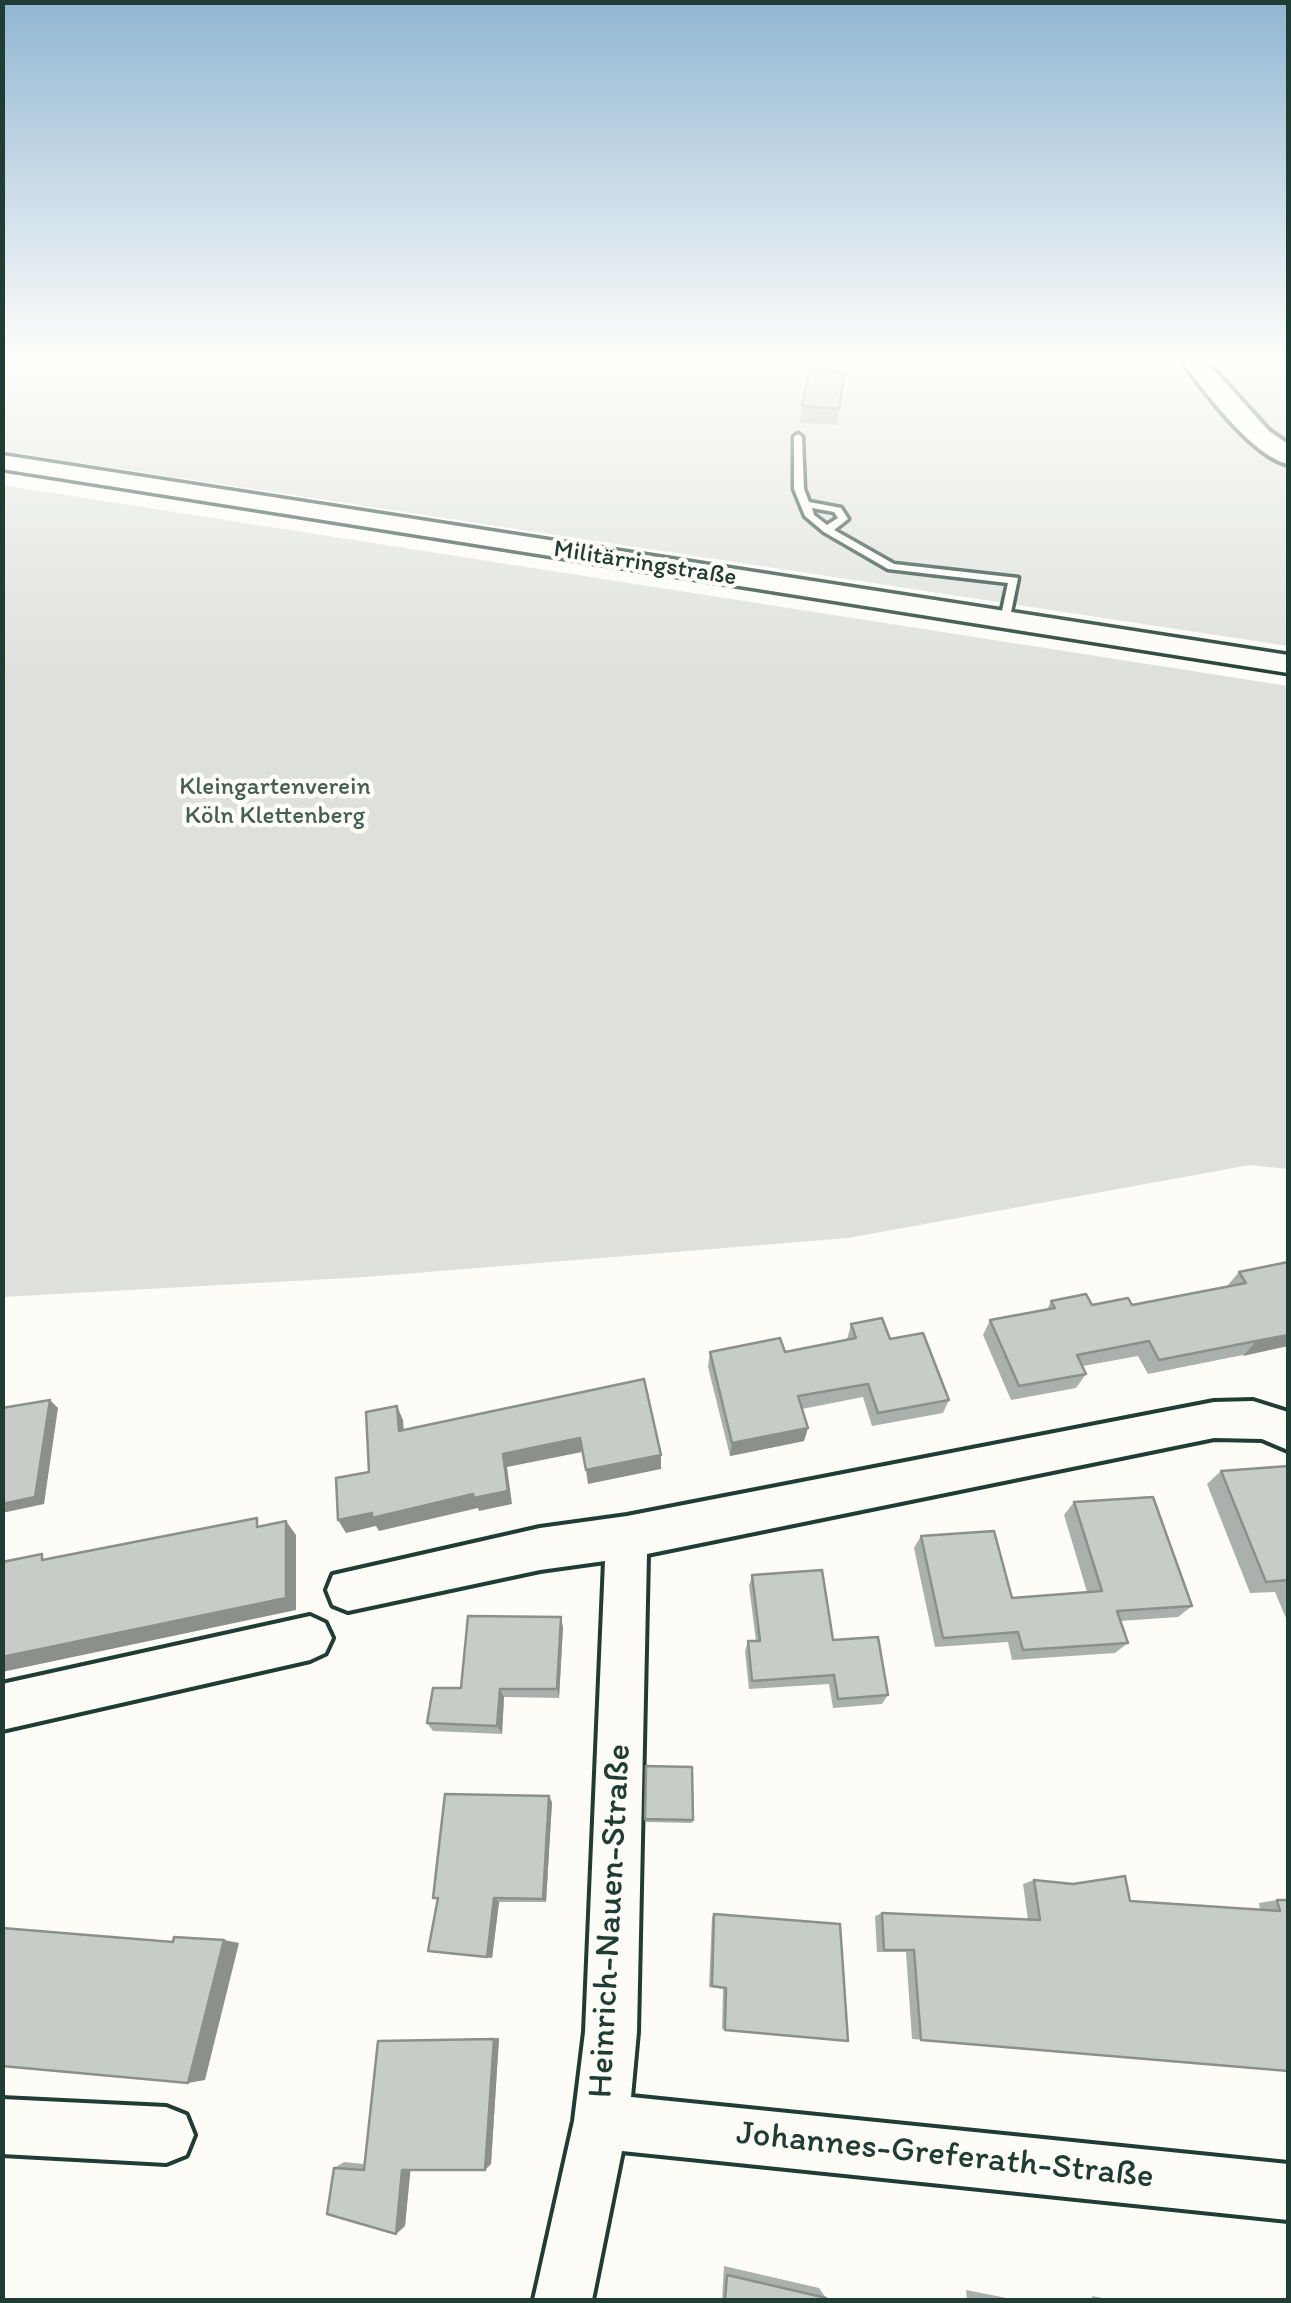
<!DOCTYPE html>
<html>
<head>
<meta charset="utf-8">
<style>
  body { margin:0 }
  #map { position:relative; width:1291px; height:2303px; overflow:hidden; background:#fdfcf7; font-family:Itim,sans-serif }
  canvas { display:block }
  .frame { position:absolute; inset:0; border:5px solid #1f3d34; pointer-events:none }
</style>
</head>
<body>
<div id="map">
<canvas width="1291" height="2303"></canvas>
<div class="frame"></div>
</div>
<script>
const context = document.querySelector('canvas').getContext('2d');
context.lineJoin = 'round';
function paint(path, color) {
  context.fillStyle = color;
  context.fill(path, 'evenodd');
}
function stroke(path, color, width, dash) {
  context.strokeStyle = color;
  context.lineWidth = width;
  context.lineCap = dash ? 'butt' : 'round';
  context.setLineDash(dash || []);
  context.stroke(path);
}
function drawText(font, color, halo, rows, align = 'center') {
  context.font = font + ' Itim,sans-serif';
  context.lineWidth = 9;
  context.setLineDash([]);
  context.textBaseline = 'middle';
  context.strokeStyle = halo;
  context.fillStyle = color;
  for (const [text, x, y, turn = 0] of rows) {
    context.save();
    context.translate(x, y);
    context.rotate((+turn || 0) * Math.PI / 180);
    context.textAlign = isNaN(turn) ? turn : align;
    if (halo) context.strokeText(text, 0, 0);
    context.fillText(text, 0, 0);
    context.restore();
  }
}
paint(new Path2D(`
  M2 357H1288V646L3 451Z
  M2 485 1288 686V1169L1250 1165 848 1238 366 1277 3 1297Z`), '#dde0db');
const service = new Path2D(`
  M798 434 802 437 804 489 809 502 841 508 848 519 834 530 894 564 1018 578 1009 622 1000 620 1008 583 888 569 824 532 805 516 794 489V437ZM812 508 834 512 838 518 827 525 814 515Z`);
const minor = new Path2D(`
  M1253 1401 1288 1412V1450L1262 1439 1214 1438 647 1554 637 2032 631 2097 1288 2164V2220L622 2151 592 2300H534L574 2121 585 2032 605 1561 540 1570 348 1611 333 1605 327 1590 333 1575 540 1528 627 1516 1214 1402Z
  M310 1616 325 1623 332 1638 325 1653 310 1660 2 1730V1684Z
  M2 2099 166 2107 186 2115 194 2135 186 2155 166 2163 2 2154Z`);
const secondary = new Path2D(`
  M2 455 1288 655V673L2 469Z`);
const primary = new Path2D(`
  M1179 357H1202L1269 431 1288 444V464C1252 456 1201 387 1179 357Z`);
stroke(service, '#1f3d34', 7);
stroke(minor, '#1f3d34', 8);
stroke(secondary, '#1f3d34', 7);
stroke(primary, '#1f3d34', 8);
paint(service, '#fdfcf7');
paint(minor, '#fdfcf7');
paint(secondary, '#fdfcf7');
paint(primary, '#fdfcf7');
paint(new Path2D(`
  M844 375 837 425 800 423 802 406Z
  M1288 1262V1346L1148 1374 1138 1356 1083 1366 1086 1374 1076 1388 1011 1400 983 1335 990 1320 1047 1310 1051 1301 1092 1305H1132L1227 1286 1239 1272Z
  M851 1324 890 1339 949 1400 943 1413 872 1426 863 1397 802 1409 808 1428 804 1441 730 1456 708 1367 710 1352H785L847 1340Z
  M1288 1466V1623L1275 1592 1250 1593 1207 1484 1221 1471Z
  M1074 1502 1192 1606 1178 1617 1120 1621 1128 1643 1115 1653 1012 1660 1008 1642 935 1647 914 1548 921 1536 1012 1598 1087 1592 1064 1515Z
  M752 1575 833 1640 888 1695 882 1704 833 1708 829 1684 749 1689 745 1651 748 1641H756L749 1586Z
  M563 1627 559 1698 504 1697 502 1734 433 1731 427 1723 461 1688Z
  M646 1766 693 1820 692 1823 645 1822Z
  M552 1802 546 1902H499L492 1958 428 1951 438 1900 433 1898Z
  M1034 1880 1130 1901 1260 1910 1259 1903 1277 1900H1288V2071L912 2039 906 1952H877L875 1916 882 1913 1028 1920 1023 1884Z
  M714 1914 848 2041 722 2029 723 1989 709 1987 712 1917Z
  M499 2038 491 2164 410 2170 405 2226 396 2234 334 2168 344 2162 364 2164 378 2041Z
  M724 2266 819 2288 826 2298V2300H722Z
  M966 2290 1017 2300H967Z
  M1092 2296 1114 2300H1092Z`), '#aab0ab');
paint(new Path2D(`
  M1288 1335V1346L1243 1356 1256 1341Z
  M50 1400 58 1408 44 1504 2 1513V1504Z
  M397 1406 403 1420 405 1445 399 1431Z
  M808 1428 804 1441 730 1456 732 1443Z
  M580 1438 582 1452 507 1467 512 1504 479 1511 478 1508 379 1531 376 1526 346 1533 338 1520 503 1454Z
  M661 1455V1469L588 1484 586 1470Z
  M286 1521 296 1535V1610L2 1672V1657Z
  M561 1617 563 1627 559 1698 557 1689Z
  M500 1689 504 1697 502 1734 497 1726Z
  M549 1796 552 1802 546 1902 543 1899Z
  M494 1898 499 1902 492 1958 487 1957Z
  M224 1940 239 1943 205 2080 188 2083Z
  M499 2038 491 2164 485 2170 494 2039Z
  M411 2165 405 2226 396 2234 402 2170Z`), '#8b908b');
const building = new Path2D(`
  M811 361 844 375 839 409 802 406Z
  M1288 1262V1335L1256 1341 1159 1360 1149 1341 1077 1355 1086 1374 1019 1386 990 1320 1055 1308 1051 1301 1086 1294 1092 1305 1128 1298 1132 1305 1246 1283 1239 1272Z
  M882 1318 890 1339 923 1333 949 1400 878 1413 868 1384 798 1396 808 1428 732 1443 710 1352 780 1338 785 1352 856 1338 851 1324Z
  M644 1379 661 1455 586 1470 580 1438 541 1446 503 1454 508 1491 474 1498 473 1494 372 1518V1513L338 1520 336 1478 369 1472 366 1412 397 1406 399 1431Z
  M50 1400 35 1497 2 1504V1408Z
  M1288 1466V1580L1266 1582 1221 1471Z
  M1153 1497 1192 1606 1117 1611 1128 1643 1023 1650 1018 1632 943 1638 921 1536 994 1531 1012 1598 1102 1591 1074 1502Z
  M257 1518V1527L286 1521V1598L2 1657V1562L42 1554V1560Z
  M822 1570 833 1640 878 1637 888 1695 838 1699 834 1675 752 1681 748 1641H760L752 1575Z
  M468 1616 561 1617 557 1689H500L497 1726 427 1723 433 1688H461Z
  M646 1766 692 1767 693 1820 645 1819Z
  M445 1794 549 1796 543 1899 494 1898 487 1957 428 1951 438 1898H433Z
  M1125 1876 1130 1901 1280 1911 1277 1900H1288V2071L921 2040 914 1950H884L882 1913 1040 1920 1034 1880 1073 1884Z
  M714 1914 840 1924 848 2041 725 2030 726 1988 712 1986Z
  M2 1928 173 1942 174 1937 224 1940 188 2083 2 2066Z
  M494 2039 485 2170H402L396 2234 327 2214 334 2168 364 2170 378 2041Z
  M727 2275 826 2298V2300H725Z`);
paint(building, '#c6cdc7');
stroke(building, '#8b908b', 2.5);
const sky = context.createLinearGradient(0, 0, 0, 679);
sky.addColorStop(0, '#91b6d2');
sky.addColorStop(0.53, '#fefefb');
sky.addColorStop(1, '#fefefb00');
context.fillStyle = sky;
context.fillRect(0, 0, 1291, 679);
drawText('25px', '#1f3d34', '#fdfcf7', [
  ["Militärringstraße",645,564,9]
]);
drawText('25px', '#455e55', '#fdfcf7', [
  ["Kleingartenverein",275,788],
  ["Köln Klettenberg",275,817]
]);
drawText('35px', '#1f3d34', '#fdfcf7', [
  ["Heinrich-Nauen-Straße",611,1921,-87],
  ["Johannes-Greferath-Straße",945,2156,6]
]);
</script>
</body>
</html>
